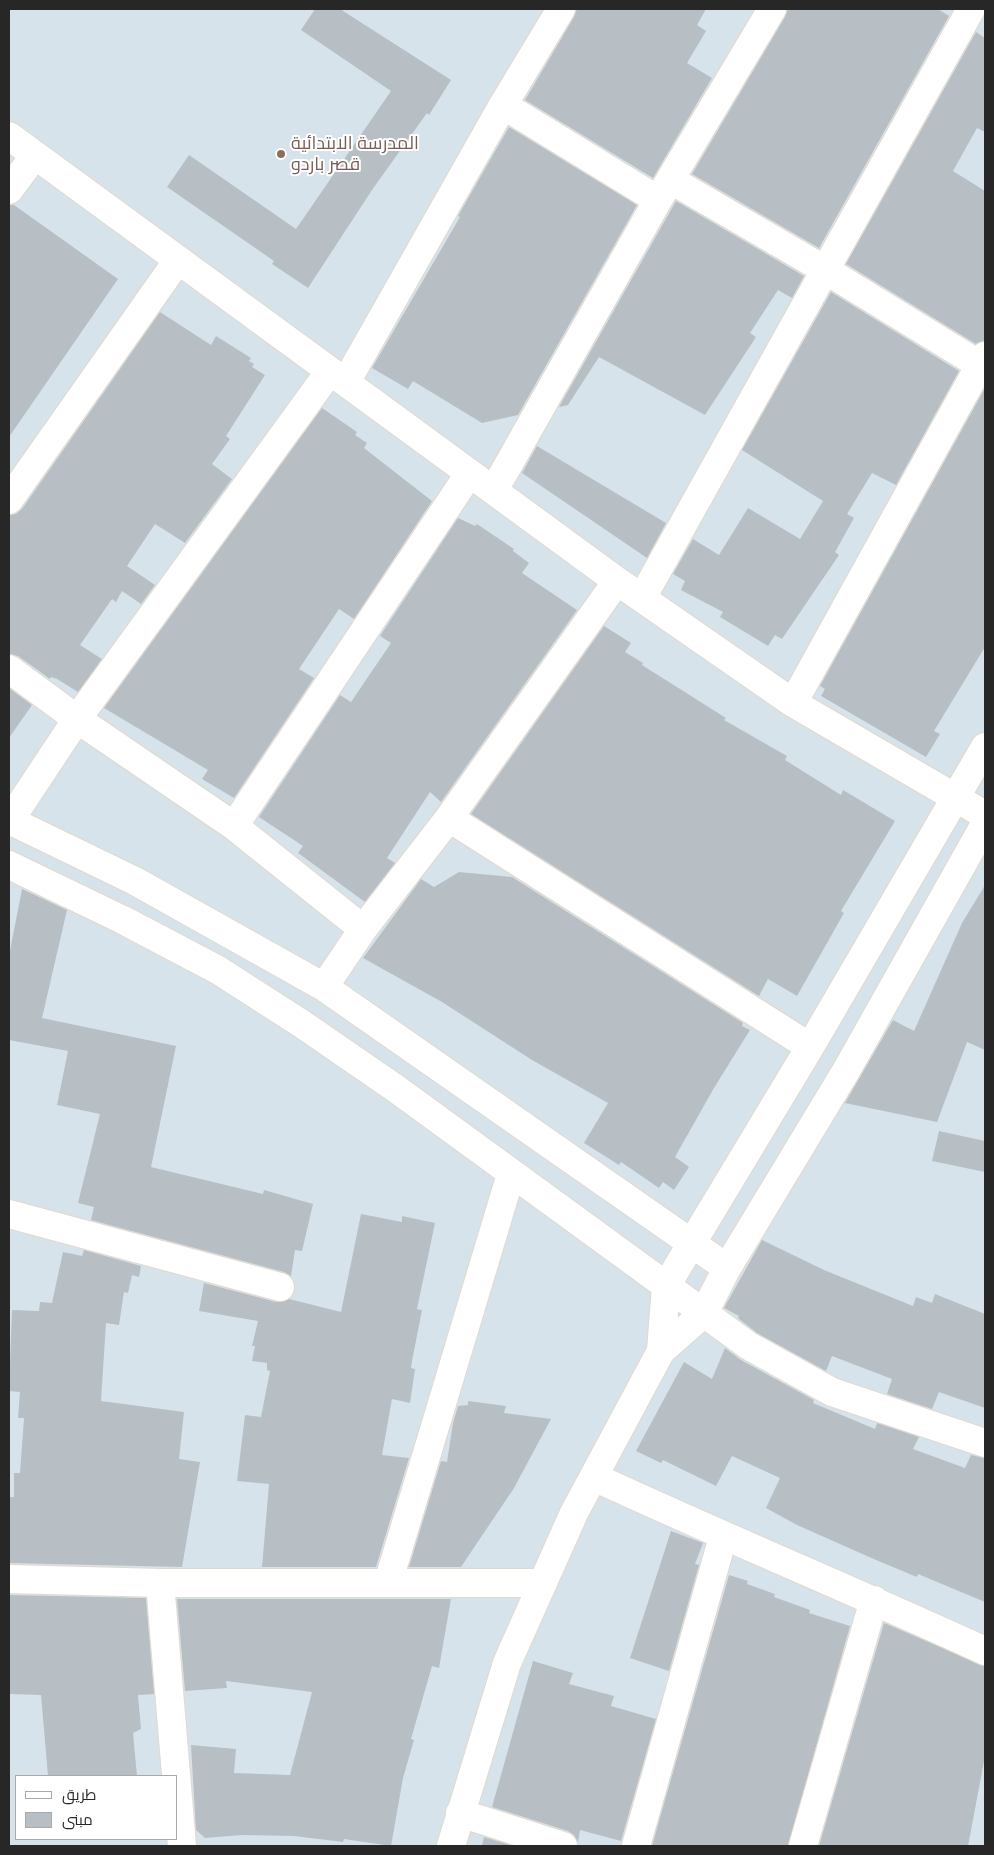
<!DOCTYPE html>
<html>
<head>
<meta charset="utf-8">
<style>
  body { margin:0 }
  #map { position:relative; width:994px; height:1855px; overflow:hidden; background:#d7e3eb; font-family:Mulish,Cairo,sans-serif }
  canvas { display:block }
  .frame { position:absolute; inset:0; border:10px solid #272727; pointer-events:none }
  .legend { position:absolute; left:15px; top:1775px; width:162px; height:65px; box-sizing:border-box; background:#fff; border:1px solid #a9a9a9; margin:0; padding:6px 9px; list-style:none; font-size:15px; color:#272727 }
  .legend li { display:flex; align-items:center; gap:10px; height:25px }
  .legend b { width:25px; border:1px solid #a9a9a9 }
</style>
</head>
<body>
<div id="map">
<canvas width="994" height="1855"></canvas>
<div class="frame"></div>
<ul class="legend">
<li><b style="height:6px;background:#fff"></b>طريق</li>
<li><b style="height:14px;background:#b7bfc5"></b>مبنى</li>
</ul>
</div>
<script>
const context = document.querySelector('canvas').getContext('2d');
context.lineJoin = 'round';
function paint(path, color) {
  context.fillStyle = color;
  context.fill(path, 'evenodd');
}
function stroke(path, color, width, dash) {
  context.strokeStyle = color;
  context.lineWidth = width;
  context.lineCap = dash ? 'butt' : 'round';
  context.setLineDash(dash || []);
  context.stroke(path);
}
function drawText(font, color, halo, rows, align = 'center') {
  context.font = font + ' Mulish,Cairo,sans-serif';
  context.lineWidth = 4;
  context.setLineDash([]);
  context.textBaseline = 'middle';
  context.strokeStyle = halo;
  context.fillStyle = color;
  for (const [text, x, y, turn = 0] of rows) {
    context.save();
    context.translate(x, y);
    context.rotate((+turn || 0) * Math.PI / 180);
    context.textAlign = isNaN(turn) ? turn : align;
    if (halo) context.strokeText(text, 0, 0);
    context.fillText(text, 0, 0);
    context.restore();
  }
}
paint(new Path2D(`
  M315 9H340L451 80 429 115 427 113 372 190 308 288 272 264 274 261 167 187 189 155 296 229 391 91 301 30Z
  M577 9H706L697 25 706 31 687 63 712 78 653 178 525 100 574 17Z
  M788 9H938L949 16 819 248 692 174 785 17Z
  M976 32 985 38V132L977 128 953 171 985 191V340L976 344 846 264Z
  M509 127 637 205 518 415 482 423 413 381 408 389 372 368 460 217 458 216Z
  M676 201 804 276 792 298 778 290 750 333 756 337 705 415 599 357 568 405 559 407Z
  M9 205H14L118 279 9 437Z
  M831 292 959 371 896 485 872 473 847 514 854 518 835 552 839 555 782 639 775 635 768 646 720 617 723 612 681 590 685 581 673 574 693 539 719 555 748 508 800 539 823 501 742 450Z
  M160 312 211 345 216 336 251 358 249 361 254 364 252 367 265 375 226 436 230 439 212 464 232 479 185 543 155 524 127 566 155 585 141 604 122 591 116 602 112 599 80 645 102 659 78 692 57 679 51 677 50 679 18 656 9 654V515L16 514 22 509Z
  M985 388V647L934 731 940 734 926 757 821 696 825 689 820 686Z
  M322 408 357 432 355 435 367 443 364 448 432 501 354 619 339 609 299 669 314 678 234 798 202 779 208 770 104 708Z
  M537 446 666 523 647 558 522 473Z
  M458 518 475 526 477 524 514 549 513 551 529 563 522 573 577 610 441 802 430 792 387 858 395 863 365 902 298 853 303 846 259 817 340 695 351 702 391 643 380 636Z
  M604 626 631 643 625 652 643 663 642 665 726 718 724 720 787 756 785 760 841 795 843 790 895 821 841 911 844 913 797 996 768 979 759 996 471 814Z
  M9 688 32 705 9 738Z
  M459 872 512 877 743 1023 742 1026 750 1030 714 1088 675 1157 689 1167 674 1190 663 1182 659 1188 621 1162 619 1165 584 1143 608 1103 532 1060 442 1002 363 958 421 879 434 887Z
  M985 885V1050L967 1042 937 1122 845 1103 893 1020 914 1031 962 923Z
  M22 889 67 910 42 1018 176 1046 151 1167 263 1194 264 1190 313 1204 302 1251 295 1250 291 1276 284 1272 91 1220 94 1207 78 1203 100 1114 57 1105 68 1051 9 1040V956Z
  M939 1131 985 1141V1172L932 1161Z
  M361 1214 402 1222V1216L435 1223 417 1309 422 1310 412 1361 411 1368 415 1369 410 1403 392 1399 382 1455 409 1458 376 1567H262L269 1484 237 1481 245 1415 261 1417 270 1371 267 1370V1363L252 1361 255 1346H252L258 1321 199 1311 204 1283 276 1302 289 1299 341 1312Z
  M762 1240 824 1270 913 1306 916 1297 932 1303 935 1294 985 1314V1408L939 1392 932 1409 887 1394 892 1379 832 1356 826 1371 757 1333 738 1318 739 1316 724 1308Z
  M84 1250 141 1266 139 1277 132 1275 128 1293 124 1292 119 1325 106 1323 101 1401 184 1412 179 1459 200 1462 182 1567 9 1563 10 1497H14V1473H20L24 1418H18L20 1392 9 1391 12 1310 39 1311 40 1302 52 1303 63 1252 82 1256Z
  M725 1348 741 1360 814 1400 813 1403 875 1429 877 1423 919 1437 913 1449 965 1468 971 1455 985 1458V1602L918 1574 917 1577 876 1560 797 1525 766 1508 780 1478 732 1456 716 1486 663 1460 661 1463 636 1451 684 1362 712 1379Z
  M468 1401 506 1406 504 1413 551 1419 514 1488 461 1567H409L441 1461 447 1462 453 1423 458 1406 468 1405Z
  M671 1531 703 1543 695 1564 699 1565 669 1671 630 1658Z
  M729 1575 748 1581 747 1584 775 1594 774 1597 810 1610 809 1613 850 1626 788 1846H652Z
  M9 1595 146 1598 154 1694 138 1695 141 1729 133 1733 137 1776H48L41 1695 9 1694Z
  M177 1599H451L439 1668 432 1666 411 1739 414 1740 403 1778 391 1846 344 1839 343 1842 294 1836 242 1835 205 1838 196 1830 191 1745 236 1749 234 1773 290 1775 312 1692 226 1681 227 1688 185 1691Z
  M884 1623 985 1666V1756L968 1846H819Z
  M533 1661 573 1673 569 1684 614 1696 611 1706 656 1719 621 1841 580 1830 578 1842 574 1835 568 1831 492 1807Z
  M484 1837 513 1846H482Z`), '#b7bfc5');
const minor = new Path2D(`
  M503 105 658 200
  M9 136 617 581 793 703 985 815
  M671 180 827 271 980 365
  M9 190 35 155
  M346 382 503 105 561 9
  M494 490 658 200 772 9
  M9 500 178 260
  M642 598 971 9
  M9 669 77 719 234 826 363 929
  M793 703 985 356
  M449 818 810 1047
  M9 820 135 881 324 987 727 1268
  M10 820 77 719 330 371
  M234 826 469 474
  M9 865 123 920 218 970 302 1024 395 1088 749 1346 832 1392 985 1443
  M324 987 363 929 449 818 617 581
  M9 1214 280 1287
  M661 1351 666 1286 810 1047 985 747
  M594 1477C724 1537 856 1592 985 1651
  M9 1579 160 1583H542
  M160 1583 182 1846
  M388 1583 511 1174
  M460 1813 563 1846
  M451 1846 507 1663 574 1513 661 1351 704 1313 727 1268 846 1071 985 824
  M636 1846 723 1537
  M803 1846 874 1600`);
stroke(minor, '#e1d9cc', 30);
stroke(minor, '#fff', 28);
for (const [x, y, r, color] of [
  [281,154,5,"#8d6e63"]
]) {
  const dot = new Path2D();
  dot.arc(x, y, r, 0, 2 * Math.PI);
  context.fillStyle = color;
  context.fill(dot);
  stroke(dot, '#fff', 2);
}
drawText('18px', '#785e54', '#fff', [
  ["المدرسة الابتدائية",291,144],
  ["قصر باردو",291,165]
], 'left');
</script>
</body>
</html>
